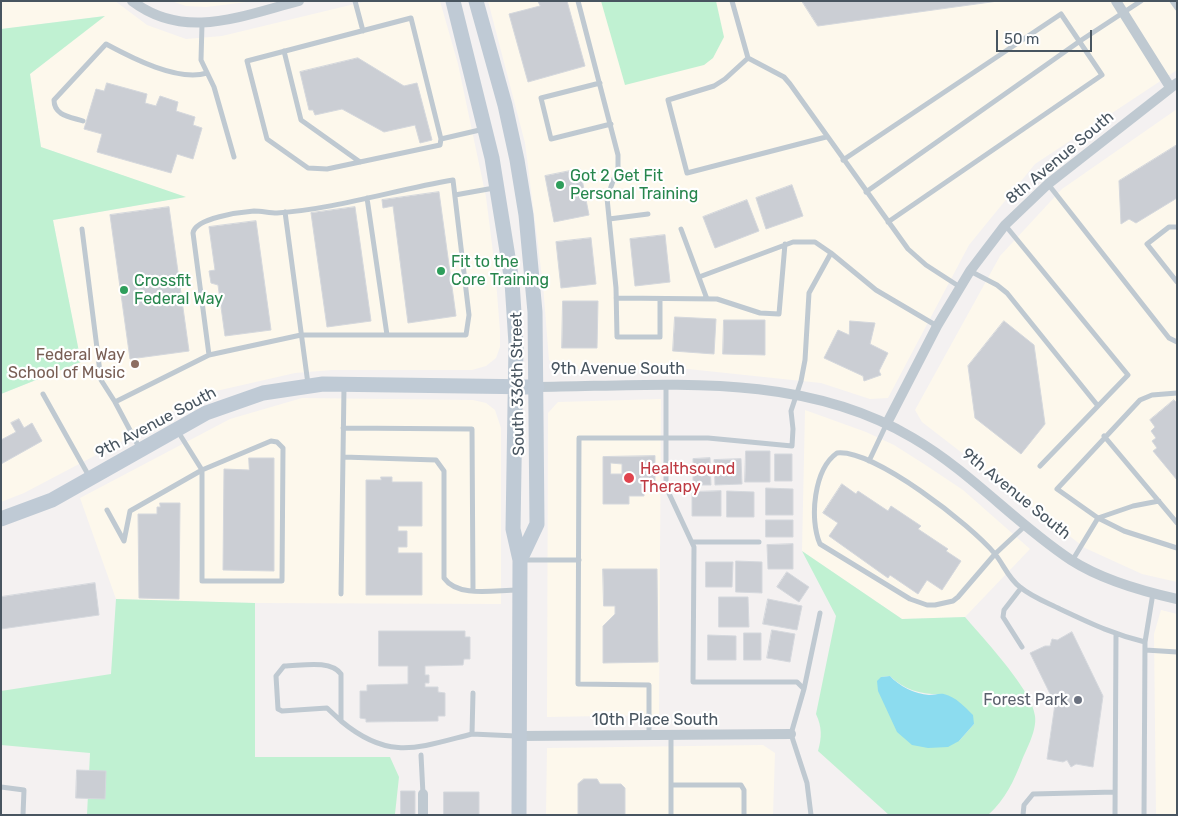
<!DOCTYPE html>
<html>
<head>
<meta charset="utf-8">
<style>
  body { margin:0 }
  #map { position:relative; width:1178px; height:816px; overflow:hidden; background:#f4f1f1; font-family:Rubik,sans-serif }
  canvas { display:block }
  .frame { position:absolute; inset:0; border:2px solid #485560; pointer-events:none }
  .scale { position:absolute; left:996px; top:30px; width:96px; height:22px; box-sizing:border-box; border:2px solid #485560; border-top:0; padding-left:6px; font-size:15px; line-height:18px; white-space:nowrap; color:#485560; -webkit-text-stroke:4px #fff; paint-order:stroke }
</style>
</head>
<body>
<div id="map">
<canvas width="1178" height="816"></canvas>
<div class="frame"></div>
<div class="scale">50 m</div>
</div>
<script>
const context = document.querySelector('canvas').getContext('2d');
context.lineJoin = 'round';
function paint(path, color) {
  context.fillStyle = color;
  context.fill(path, 'evenodd');
}
function stroke(path, color, width, dash) {
  context.strokeStyle = color;
  context.lineWidth = width;
  context.lineCap = dash ? 'butt' : 'round';
  context.setLineDash(dash || []);
  context.stroke(path);
}
function drawText(font, color, halo, rows, align = 'center') {
  context.font = font + ' Rubik,sans-serif';
  context.lineWidth = 4.5;
  context.setLineDash([]);
  context.textBaseline = 'middle';
  context.strokeStyle = halo;
  context.fillStyle = color;
  for (const [text, x, y, turn = 0] of rows) {
    context.save();
    context.translate(x, y);
    context.rotate((+turn || 0) * Math.PI / 180);
    context.textAlign = isNaN(turn) ? turn : align;
    if (halo) context.strokeText(text, 0, 0);
    context.fillText(text, 0, 0);
    context.restore();
  }
}
paint(new Path2D(`
  M1 1H115L147 25 186 39 222 36 367 1H440L458 64 486 197 495 268 500 331V347L496 358 486 366 472 370H332L295 373 203 394 117 444 24 493 1 502V394L81 362 53 220 185 197 41 147 30 74 104 16 1 29Z
  M171 1H255L206 7 186 6Z
  M488 1H1177V70L1035 164 969 245 888 398 870 399 821 383 688 369H562L549 360 543 285 525 143Z
  M1177 109V582L1142 574 1085 548 922 422 915 410 1000 256 1062 189Z
  M302 398 473 400 486 403 495 410 501 428V604L255 603 116 599 80 498 230 419Z
  M661 399 659 715 547 717 548 413 558 402Z
  M805 410 866 432 894 445 924 464 963 490 1030 549 965 617 902 619 802 551Z
  M1161 610 1177 614V815H1156L1154 634Z
  M763 745 775 753 773 815H546L547 748Z`), '#fdf8ec');
paint(new Path2D(`
  M601 1H716L724 37 713 58 704 65 625 85Z
  M105 16 30 74 41 147 186 197 53 220 81 362 1 394V29Z
  M802 551 902 619 965 617C983 638 1033 691 1035 716 1037 730 1027 748 1022 760 1014 781 1005 800 988 815H889L818 751C822 737 822 727 816 714L836 616ZM890 676C905 691 924 695 944 694L974 724 959 741 881 677Z
  M116 599 255 603V757H390L399 777 395 814 87 815 90 753 1 745V691L111 674Z`), '#c0f1d2');
paint(new Path2D(`
  M890 676C899 686 915 694 929 695 934 695 939 693 944 694 956 697 965 707 973 715L974 724 959 741 948 747 928 748 912 745 897 732 878 691 877 681 881 677Z`), '#8cdcef');
const building = new Path2D(`
  M538 1H567L585 66 528 82 509 14 540 6Z
  M802 1H998L818 26Z
  M358 58 404 86 417 83 432 140 420 143 415 125 384 132 342 109 315 115 313 110H309L300 72Z
  M107 83 147 94 145 103 156 106 160 96 178 102 176 111 195 117 193 125 202 128 193 159 177 154 171 173 97 152 102 134 84 129 96 89 104 91Z
  M1177 145V198L1136 223 1129 219 1121 224 1119 181Z
  M580 169 589 215 554 222 545 176Z
  M792 185 803 216 766 229 756 198Z
  M439 192 456 316 408 323 393 206 383 208 382 200Z
  M747 200 759 231 715 248 703 217Z
  M169 207 189 351 130 359 110 215Z
  M355 207 371 321 327 327 311 213Z
  M256 221 271 330 225 336 218 285 211 283 209 271 215 270 209 227Z
  M665 235 670 282 635 286 630 239Z
  M591 238 596 284 561 288 556 242Z
  M563 301H598L597 348H562Z
  M675 317 716 319 714 354 673 351Z
  M724 320H765V355L723 354Z
  M850 321 875 323 870 344 888 353 879 371 881 375 864 381 863 376 824 358 838 330 849 335Z
  M1004 321 1034 345 1045 424 1021 454 975 418 968 366Z
  M1174 400 1177 403V480L1153 451 1157 448 1152 441 1156 438 1151 431 1155 427 1150 420Z
  M19 419 24 428 32 423 42 441 1 464V440L16 432 11 423Z
  M746 451H770V482H745Z
  M775 454H792V481H775Z
  M655 456V483H644V496H629V504H603V457ZM611 463 622 464V474H611Z
  M249 458H274V571L223 570 224 469 249 470Z
  M710 458 711 485H693V459Z
  M741 459 742 484 715 485 714 460Z
  M381 477H392V482H422V526H398V531H407V547H398V553H422V595H366V480H381Z
  M842 484 856 494 858 491 888 511 891 506 921 526 918 529 948 549 946 551 961 561 942 590 927 580 918 594 890 575 888 578 829 536 838 523 823 513Z
  M766 488 793 489V515H766Z
  M721 491V516H692V492Z
  M727 491 754 492V517H727Z
  M160 503H180L179 599 139 598 138 514H157V507H160Z
  M766 520H793V537H766Z
  M793 544V569H768L767 545Z
  M736 561 762 562V593L736 592Z
  M706 562H733L732 587H706Z
  M603 569H657L658 662 603 663V626L615 614V606H604Z
  M787 572 809 587 799 602 777 587Z
  M95 583 99 615 1 629V597Z
  M719 597H748L749 627H719Z
  M768 599 802 606 797 630 763 624Z
  M772 630 795 634 790 662 767 658Z
  M379 631H465V637H470V659H464L463 665 425 666V675H429V683H425V687H438V692L445 693V716H438V721L366 722V719L360 718V691H367V685L408 684V666H379Z
  M1072 632 1103 696 1093 767 1076 764 1071 767 1067 760 1063 762 1047 759 1055 704 1030 653 1045 646H1050L1052 639 1057 640Z
  M744 633H761V660H744Z
  M708 635 736 636V660H708Z
  M77 770 106 771 105 799 76 798Z
  M584 779H597L600 784H621L625 788V815H578V784Z
  M401 791H415V815H401Z
  M444 792H479V815H444Z`);
paint(building, '#cbced4');
stroke(building, '#d5d8dd', 1);
stroke(new Path2D(`
  M355 1 363 31
  M578 1 618 155V167L607 198 616 288 617 337H660V299
  M732 1 748 58 784 77 790 84 908 249 926 265 960 287
  M1172 1 1177 8
  M411 18 441 139 440 145 327 169 308 168 267 139 247 61Z
  M202 24 201 60 214 87 234 157
  M284 51 301 120 360 162
  M748 58 725 79 714 86 668 100 687 173 826 137
  M600 83 541 98 551 139 611 124
  M83 121C71 117 54 116 54 100L106 44C132 58 178 82 207 73
  M441 139 484 129
  M843 160 1061 14 1102 75 888 222
  M1048 184 1169 338 1177 342
  M866 192 1080 41 1141 1
  M455 195 494 188
  M367 198 387 335
  M285 212 308 384
  M609 219 648 214
  M1005 225 1128 375 1098 406
  M1177 227H1169L1147 244 1177 282
  M82 229 101 380 115 402
  M681 229 707 299
  M831 253 876 290 937 326
  M970 271 997 285 1007 293 1098 406 1040 466
  M616 298 717 299 760 313 779 314 785 244
  M666 386V487L694 547 693 682H797L804 689 791 734 807 783 811 815
  M43 394 90 478
  M343 428 472 429 473 590
  M1104 436 1177 523
  M271 441 277 442 283 448 282 581H202V470Z
  M140 449 115 402 209 355 193 233C195 218 241 212 254 211 262 211 269 213 277 213 336 209 394 190 453 180L469 315 466 335H301L209 355
  M343 457 436 460 444 471V578C458 598 495 590 517 590
  M869 461 887 423
  M107 510 124 541 130 511 202 470 177 430
  M1098 518 1124 531 1177 548
  M1098 518 1133 506 1159 501
  M1025 526 995 554 958 597 953 601 935 605H927L910 599 820 544C809 519 814 469 837 453 874 449 971 525 995 554 1004 565 1008 578 1020 587 1032 597 1046 602 1060 609 1090 623 1112 634 1145 642
  M692 542H759
  M522 560H579
  M1072 561 1098 518 1057 489 1140 400 1152 395 1177 393
  M1021 588 1004 610 1003 617 1022 647
  M341 594 344 387
  M1145 650 1177 652
  M804 689 820 613
  M473 693 472 734 516 736
  M341 721 327 708 282 711 278 709 276 676 284 666C300 666 330 659 341 674V721C389 761 417 748 472 734
  M649 735V685L578 684 579 438H708L792 446 793 429 791 411 801 381 805 360 809 293 831 253 815 242H793L699 277
  M421 755 423 794
  M671 785H741L744 790V815
  M1 787 24 790 23 815
  M671 815V735
  M1023 815 1024 805 1033 794 1115 792
  M1115 815 1116 635
  M1144 815 1145 642 1153 593`), '#bfc9d1', 5);
stroke(new Path2D(`
  M132 1C185 41 241 16 299 1
  M1116 1 1170 87
  M537 387C663 386 800 370 913 438 971 472 1015 523 1071 560 1102 580 1141 591 1177 599
  M887 423 937 326 970 271 1005 225 1048 184 1177 83
  M519 736 791 734
  M423 815V794`), '#bfc9d1', 10);
stroke(new Path2D(`
  M453 1 492 158 512 282 516 344 513 529 520 560 519 815
  M476 1 505 105 517 160 526 215 535 312 537 524 520 560
  M1 519 52 500 206 413 263 393 323 384 537 387`), '#bfcad5', 15);
for (const [x, y, r, color] of [
  [560,185,5,"#2e9e5b"],
  [441,271,5,"#2e9e5b"],
  [124,290,5,"#2e9e5b"],
  [135,364,5,"#8d6e63"],
  [629,478,6,"#e0444e"],
  [1078,700,5,"#6b7280"]
]) {
  const dot = new Path2D();
  dot.arc(x, y, r, 0, 2 * Math.PI);
  context.fillStyle = color;
  context.fill(dot);
  stroke(dot, '#fff', 2);
}
drawText('16px', '#485560', '#fff', [
  ["8th Avenue South",1060,158,-40],
  ["9th Avenue South",618,369],
  ["South 336th Street",518,384,-91],
  ["9th Avenue South",156,423,-28],
  ["9th Avenue South",1016,494,39],
  ["10th Place South",655,720]
]);
drawText('16px', '#27864d', '#fff', [
  ["Got 2 Get Fit",570,176],
  ["Personal Training",570,194],
  ["Fit to the",451,262],
  ["Core Training",451,280],
  ["Crossfit",134,281],
  ["Federal Way",134,299]
], 'left');
drawText('16px', '#785e54', '#fff', [
  ["Federal Way",125,355],
  ["School of Music",125,373]
], 'right');
drawText('16px', '#be3a42', '#fff', [
  ["Healthsound",640,469],
  ["Therapy",640,487]
], 'left');
drawText('16px', '#5b616d', '#fff', [
  ["Forest Park",1068,700]
], 'right');
</script>
</body>
</html>
